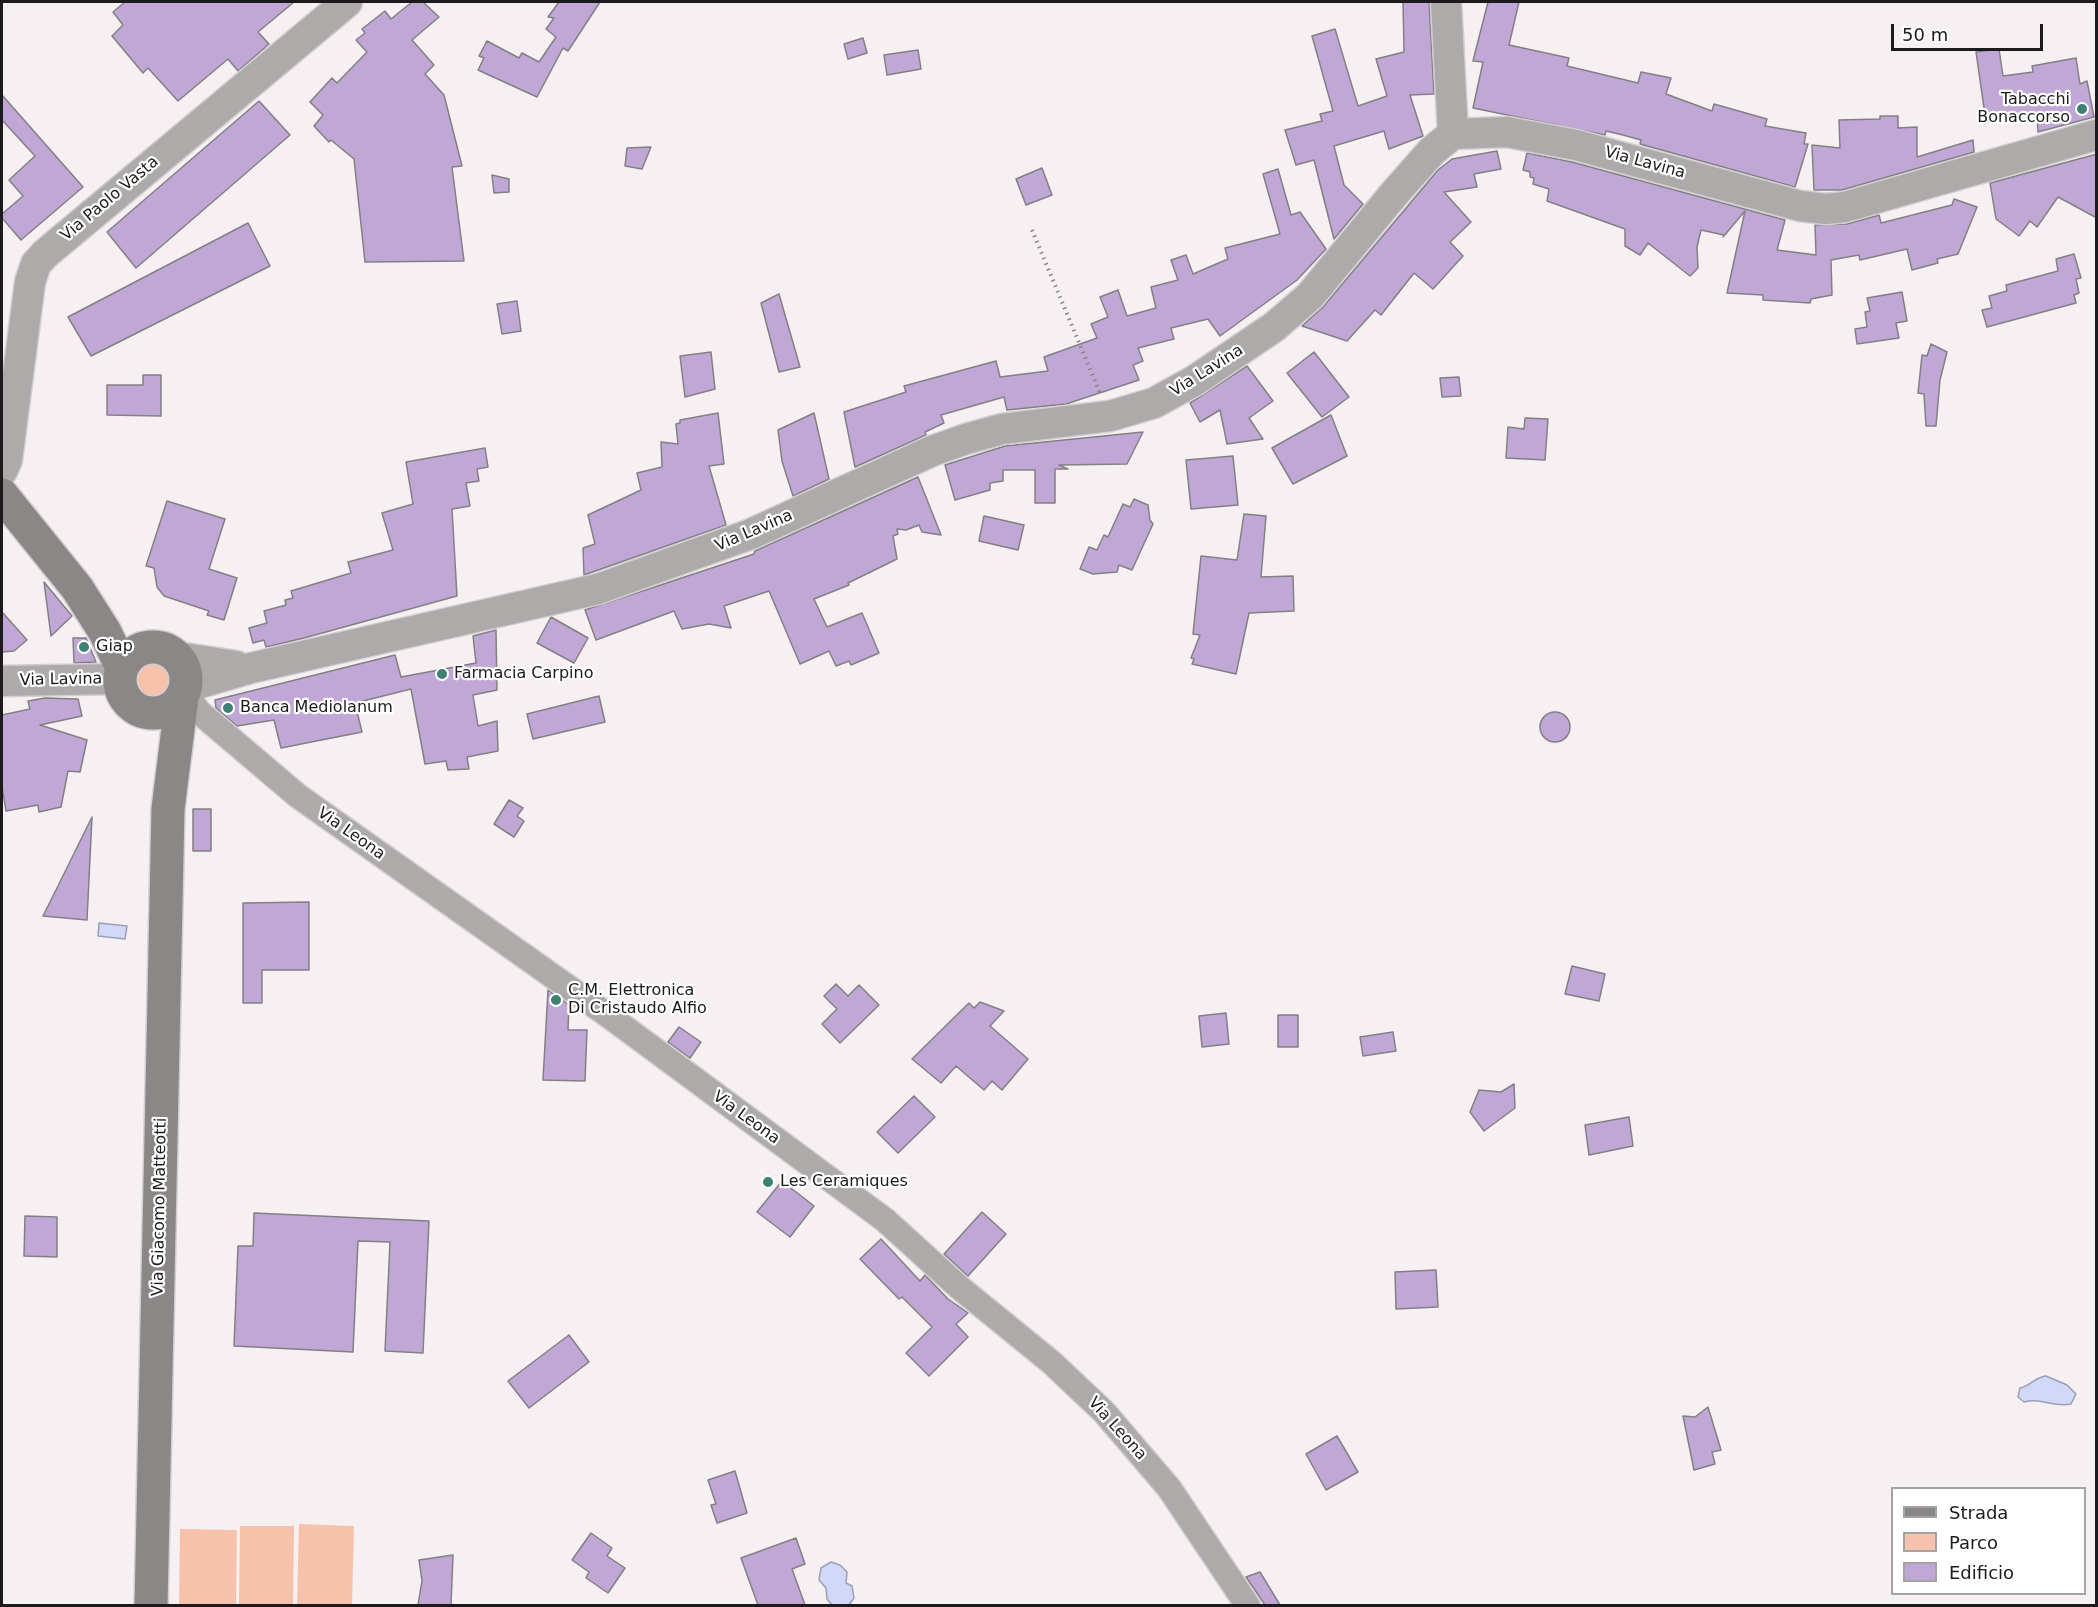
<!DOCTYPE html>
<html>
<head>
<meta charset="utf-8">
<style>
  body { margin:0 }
  #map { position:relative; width:2098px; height:1607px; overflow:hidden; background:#f6f0f3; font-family:"DejaVu Sans",sans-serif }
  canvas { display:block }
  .frame { position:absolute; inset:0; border:3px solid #1c1a1c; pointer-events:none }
  .legend { position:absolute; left:1891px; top:1487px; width:195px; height:108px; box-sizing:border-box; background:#fff; border:2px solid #a4a3a4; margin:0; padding:8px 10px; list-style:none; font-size:18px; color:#1c1a1c }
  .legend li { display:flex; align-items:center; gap:12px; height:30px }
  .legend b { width:30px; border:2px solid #a4a3a4 }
  .scale { position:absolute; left:1891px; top:24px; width:152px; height:27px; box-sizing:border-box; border:3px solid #1c1a1c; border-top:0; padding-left:8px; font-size:18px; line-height:21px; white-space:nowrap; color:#1c1a1c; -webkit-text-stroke:4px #fff; paint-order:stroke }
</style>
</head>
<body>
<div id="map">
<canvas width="2098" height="1607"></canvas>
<div class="frame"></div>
<ul class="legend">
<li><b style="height:8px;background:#8b8787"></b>Strada</li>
<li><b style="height:16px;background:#f7c2ab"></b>Parco</li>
<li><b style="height:16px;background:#c0a7d6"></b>Edificio</li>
</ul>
<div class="scale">50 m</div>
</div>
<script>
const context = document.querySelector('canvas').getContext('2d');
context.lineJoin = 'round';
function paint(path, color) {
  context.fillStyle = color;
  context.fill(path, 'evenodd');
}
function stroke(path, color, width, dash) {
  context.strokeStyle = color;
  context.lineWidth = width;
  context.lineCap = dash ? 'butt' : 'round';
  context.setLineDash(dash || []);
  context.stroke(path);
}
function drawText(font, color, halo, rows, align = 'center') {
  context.font = font + ' "DejaVu Sans",sans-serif';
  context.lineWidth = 4.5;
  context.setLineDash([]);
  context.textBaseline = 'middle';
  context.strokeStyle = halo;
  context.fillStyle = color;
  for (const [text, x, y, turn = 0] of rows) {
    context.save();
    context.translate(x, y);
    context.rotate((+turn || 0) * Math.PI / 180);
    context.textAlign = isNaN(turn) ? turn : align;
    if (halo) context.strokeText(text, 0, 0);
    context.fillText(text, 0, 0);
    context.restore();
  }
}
paint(new Path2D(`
  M138 680a17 17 0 1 1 34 0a17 17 0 1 1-34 0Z
  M299 1524 354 1526 352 1605H297Z
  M240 1526H294L293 1605H239Z
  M180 1529 237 1530 236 1605H179Z`), '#f7c2ab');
const water = new Path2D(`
  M99 923 127 926 125 939 98 936Z
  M2046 1376 2067 1385 2076 1394 2071 1404C2054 1408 2040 1397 2024 1402L2018 1397 2020 1388C2031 1386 2035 1377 2046 1376Z
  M831 1562 840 1565 847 1572 846 1583 852 1586 854 1598 849 1605H832L827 1599 826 1588 819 1580 821 1568Z`);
paint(water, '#d2d8f8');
stroke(water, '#9b9fb6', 1.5);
const building = new Path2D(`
  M125 2H294L258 32 269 44 238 71 228 59 178 101 148 68 143 73 112 36 123 25 113 12Z
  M412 2H423L439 17 412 40 434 65 425 74 444 95 462 166 452 167 464 261 365 262 354 159 331 140 329 142 314 126 323 115 310 102 332 78 337 83 367 52 356 40 365 33 362 29 385 11 391 19Z
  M559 2H600L568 51 563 48 537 97 478 70 484 58 479 56 487 41 519 58 522 53 539 62 556 37 546 29 554 18 548 17Z
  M1403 2H1429L1434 94 1410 95 1423 136 1389 149 1384 131 1334 146 1344 185 1363 204 1334 239 1314 160 1296 165 1285 130 1322 121 1320 114 1333 111 1312 36 1335 29 1358 106 1387 96 1376 59 1404 52Z
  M1488 2H1519L1509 45 1569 58 1567 66 1638 83 1641 72 1671 78 1666 94 1712 111 1714 104 1767 119 1765 126 1806 133 1804 144H1808L1795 187 1640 144 1641 140 1623 135 1606 131 1605 135 1473 108 1483 62 1473 61Z
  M863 38 867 53 848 59 844 44Z
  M1999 49 2003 76 2033 72 2032 66 2076 58 2080 84 2087 81 2094 117 2038 132 2037 113 1986 122 1976 52Z
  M918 50 921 69 887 75 884 55Z
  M2 95 83 187 21 240 2 218V214L23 196 9 180 35 156 2 120Z
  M259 101 290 135 136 268 107 232Z
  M1880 116H1898V128L1917 127V157L1973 140 1974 152 1842 190H1814L1812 145 1840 148 1839 120 1880 119Z
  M651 147 642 169 625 166 627 148Z
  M1497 151 1501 169 1474 174 1477 187 1444 192 1471 222 1450 242 1463 256 1433 289 1414 273 1381 315 1375 310 1347 341 1302 326 1323 307 1438 170 1452 159Z
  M1527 153 1572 162 1785 220 1777 250 1816 255 1815 225 1847 224 1879 215 1881 223 1952 205 1954 199 1977 207 1958 254 1937 259 1938 263 1912 270 1907 249 1860 260 1859 255 1831 260 1832 295 1811 299 1810 303 1763 300V295L1727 293 1745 211 1723 237 1724 235 1701 230 1697 247 1698 268 1690 276 1648 243 1640 255 1625 246V229L1547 201 1549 189 1533 184 1534 178 1530 177V172L1523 170Z
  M2097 154V218L2058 197 2037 227 2030 221 2019 236 1996 219 1990 183Z
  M1042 168 1052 195 1026 205 1016 179Z
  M1278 169 1291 215 1300 212 1326 249 1297 280 1220 336 1208 319 1171 328 1174 339 1138 348 1143 361 1133 365 1139 380 1066 404 1007 410 1004 397 941 415 944 423 925 432 926 435 855 467 844 412 906 392 904 386 996 361 1000 377 1048 371 1044 357 1097 338 1091 324 1108 317 1100 297 1118 290 1127 316 1156 308 1151 287 1178 280 1171 260 1186 255 1193 274 1228 259 1225 248 1280 234 1263 174Z
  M492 175 509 179V192L494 193Z
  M248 223 270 266 91 356 68 317Z
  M2074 254 2081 278 2076 279 2079 293 2074 295 2076 303 1987 327 1982 310 1992 308 1989 296 2007 291 2006 285 2058 271 2056 259Z
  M1902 292 1907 321 1896 323 1899 338 1857 344 1855 329 1867 327 1865 312 1870 311 1867 298Z
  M779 294 800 367 779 372 761 303Z
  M517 301 521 331 502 334 497 304Z
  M1931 344 1947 352 1940 380 1936 426H1926L1924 394 1918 393 1922 355 1927 356Z
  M711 352 715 389 685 397 680 356Z
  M1314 352 1349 397 1322 417 1287 373Z
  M1247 366 1273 401 1249 418 1263 439 1227 444 1220 410 1200 422 1190 403Z
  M143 375H161V416L107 415V385H143Z
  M1459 377 1461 396 1442 397 1440 378Z
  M718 413 724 464 709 466 726 525 584 575 583 548 595 544 588 515 641 490 637 473 662 467 661 442 678 444 676 424 680 423V420Z
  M814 413 829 479 793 496 782 461 778 430Z
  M1331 415 1347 456 1293 484 1272 448Z
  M1525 418 1548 419 1545 460 1506 458 1508 427 1524 429Z
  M1143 432 1127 464 1059 465 1068 469H1055V503H1035V470H1003V481L990 483V490L955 500 945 465 1005 446Z
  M485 448 488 467 477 469 479 481 466 483 470 506 452 509 457 596 304 638 266 647 264 640 253 643 249 628 267 623 264 611 286 605 285 600 293 598 291 591 351 573 348 562 393 550 382 513 413 504 406 462Z
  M1233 456 1238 505 1191 509 1186 460Z
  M918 477 941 535 922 532 919 525 906 530 897 529 898 534 893 536 897 559 848 583 849 585 814 599 827 627 862 613 879 653 851 665 849 661 836 666 829 651 800 664 769 591 724 606 731 628 709 624 682 629 674 611 596 640 585 610 754 554 755 551Z
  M1134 499 1148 505 1150 520 1153 524 1132 570 1119 565 1117 572 1093 574 1080 569 1089 547 1097 550 1104 535 1108 537 1123 504 1130 507Z
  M167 501 225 519 209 569 237 578 224 620 207 615 209 611 164 596 157 587 154 568 146 566Z
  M1244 514 1266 516 1261 577 1293 576 1294 611 1249 613 1236 674 1192 664 1194 659 1191 658 1200 635 1193 634 1201 556 1237 560Z
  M984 516 1024 525 1018 550 979 541Z
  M44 582 72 616 51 636Z
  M2 612 27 640 14 651 2 652Z
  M551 617 588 638 574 663 537 643Z
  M496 630 497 690 473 695 478 726 497 721 498 751 467 757 469 769 448 770 446 761 425 764 411 689 355 703 362 732 281 748 274 720 237 726 216 708 215 700 395 655 401 677 476 663 473 636Z
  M73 638H86L96 662 74 663Z
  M599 696 605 722 533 739 527 714Z
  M45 698 78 699 82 716 40 725 87 740 80 772 68 771 61 807 39 812 38 805 6 811 2 787V715L30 709 28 701Z
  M1540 727a15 15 0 1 1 30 0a15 15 0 1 1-30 0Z
  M509 800 523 808 517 816 524 821 514 837 494 824Z
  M193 809H211V851H193Z
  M92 817 87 920 43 916 56 890Z
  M309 902V970H262V1003H243V903Z
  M1572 966 1605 974 1599 1001 1565 994Z
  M836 984 848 996 859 985 879 1005 840 1043 822 1024 837 1009 824 996Z
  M548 990 569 1005 568 1030H587L585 1081 543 1080Z
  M980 1002 1004 1011 990 1026 1028 1059 1002 1090 992 1081 984 1090 956 1066 941 1083 912 1059 969 1003 974 1008Z
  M1226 1013 1229 1044 1202 1047 1199 1016Z
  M1278 1015H1298V1047H1278Z
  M679 1027 701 1042 690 1058 668 1042Z
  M1393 1032 1396 1051 1363 1056 1360 1037Z
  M1514 1084 1515 1108 1484 1131 1470 1112 1479 1090 1501 1092Z
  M914 1096 935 1117 898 1153 877 1132Z
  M1629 1117 1633 1146 1589 1155 1585 1125Z
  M782 1181 814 1206 790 1237 757 1212Z
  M982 1212 1006 1234 968 1276 944 1254Z
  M254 1213 429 1221 423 1353 385 1351 390 1242 358 1241 353 1352 234 1346 238 1246H253Z
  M25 1216 57 1217V1257L24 1256Z
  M881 1239 920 1281 925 1275 948 1299 968 1313 956 1324 968 1337 929 1376 906 1353 932 1327 902 1297 899 1299 860 1259Z
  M1436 1270 1438 1307 1396 1309 1395 1272Z
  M569 1335 589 1362 529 1408 508 1381Z
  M1708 1407 1721 1450 1712 1452 1715 1464 1694 1470 1683 1416 1695 1417Z
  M1337 1436 1358 1472 1326 1490 1306 1454Z
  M735 1471 747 1513 717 1523 711 1505 716 1504 708 1480Z
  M591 1533 612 1548 607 1556 625 1568 608 1593 586 1578 589 1572 572 1560Z
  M796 1538 805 1564 792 1569 805 1605H758L741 1558Z
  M453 1555 451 1605H418L422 1581 419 1560Z
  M1260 1572 1280 1605H1265L1246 1577Z`);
paint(building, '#c0a7d6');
stroke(building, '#828084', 1.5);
const minor = new Path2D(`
  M184 692 199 712 298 796 609 1016 885 1220 960 1288 1051 1362 1104 1412 1169 1488 1248 1606`);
const tertiary = new Path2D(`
  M1446 2 1453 134
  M2 471 7 460 30 282 36 264 45 254 347 2
  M178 657 236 666
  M2 681 120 679
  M186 687 251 668 598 589 751 534 932 451 966 439 1002 429 1110 416 1154 403 1194 381 1274 327 1310 296 1394 194 1432 151 1453 134 1507 132 1576 145 1800 206 1826 209 1845 207 2096 135`);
const secondary = new Path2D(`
  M2 495 77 588 105 632 122 668
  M120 680a33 33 0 1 1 66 0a33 33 0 1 1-66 0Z
  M151 1606 168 809 182 697`);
stroke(minor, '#d3ced1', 27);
stroke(tertiary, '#d3ced1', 33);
stroke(secondary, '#d3ced1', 36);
stroke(new Path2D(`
  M1032 230 1100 393`), '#8a8688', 4, [1.5, 4.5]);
stroke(minor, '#adaaaa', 24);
stroke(tertiary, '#adaaaa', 30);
stroke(secondary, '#8b8787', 33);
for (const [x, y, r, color] of [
  [2082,109,6,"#3d8175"],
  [84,647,6,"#3d8175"],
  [442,674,6,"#3d8175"],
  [228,708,6,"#3d8175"],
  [556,1000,6,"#3d8175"],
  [768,1182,6,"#3d8175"]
]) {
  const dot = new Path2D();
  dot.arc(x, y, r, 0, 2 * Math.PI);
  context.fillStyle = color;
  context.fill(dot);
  stroke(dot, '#fff', 2);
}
drawText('16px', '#1c1a1c', '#fff', [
  ["Tabacchi",2070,100,"right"],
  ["Bonaccorso",2070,118,"right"],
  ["Giap",96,647],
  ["Farmacia Carpino",454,674],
  ["Banca Mediolanum",240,708],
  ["C.M. Elettronica",568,991],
  ["Di Cristaudo Alfio",568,1009],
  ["Les Ceramiques",780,1182]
], 'left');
drawText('16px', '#1c1a1c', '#fff', [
  ["Via Lavina",1645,163,15],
  ["Via Paolo Vasta",110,199,-40],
  ["Via Lavina",1207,371,-32],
  ["Via Lavina",754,531,-23],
  ["Via Lavina",61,680,-1],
  ["Via Leona",351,834,35],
  ["Via Leona",746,1118,36],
  ["Via Giacomo Matteotti",160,1207,-89],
  ["Via Leona",1117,1429,48]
]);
</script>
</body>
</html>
